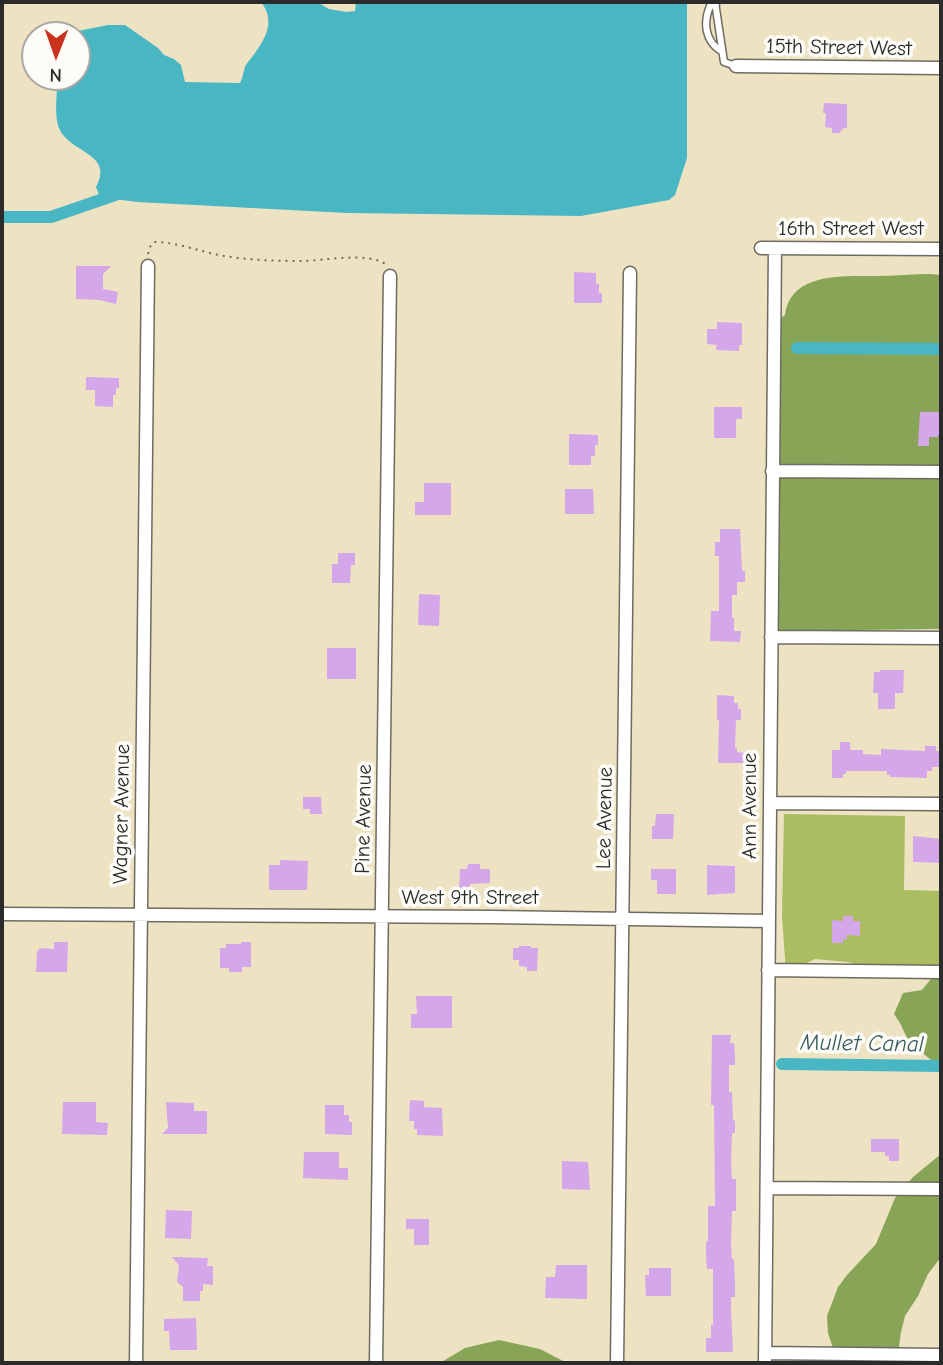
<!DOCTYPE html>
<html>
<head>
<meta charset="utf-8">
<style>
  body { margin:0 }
  #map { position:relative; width:943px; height:1365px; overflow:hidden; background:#ede3c3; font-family:"Comic Neue",sans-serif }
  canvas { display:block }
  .frame { position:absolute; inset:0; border:4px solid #2b2b2b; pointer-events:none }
  .north { position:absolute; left:21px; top:21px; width:70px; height:70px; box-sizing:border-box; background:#fdfcf7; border:2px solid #a9a8a5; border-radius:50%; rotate:181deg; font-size:19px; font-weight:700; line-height:28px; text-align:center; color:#2b2b2b }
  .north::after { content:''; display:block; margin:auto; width:24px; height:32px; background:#c8321e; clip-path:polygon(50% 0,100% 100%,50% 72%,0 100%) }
</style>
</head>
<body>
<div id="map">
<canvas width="943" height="1365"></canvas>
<div class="frame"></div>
<div class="north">N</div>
</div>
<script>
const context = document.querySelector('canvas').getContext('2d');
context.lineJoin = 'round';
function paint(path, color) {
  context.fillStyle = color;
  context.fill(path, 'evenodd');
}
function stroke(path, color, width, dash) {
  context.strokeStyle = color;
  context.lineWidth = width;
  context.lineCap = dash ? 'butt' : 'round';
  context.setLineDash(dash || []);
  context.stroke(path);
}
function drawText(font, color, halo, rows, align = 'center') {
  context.font = font + ' "Comic Neue",sans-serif';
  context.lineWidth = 7;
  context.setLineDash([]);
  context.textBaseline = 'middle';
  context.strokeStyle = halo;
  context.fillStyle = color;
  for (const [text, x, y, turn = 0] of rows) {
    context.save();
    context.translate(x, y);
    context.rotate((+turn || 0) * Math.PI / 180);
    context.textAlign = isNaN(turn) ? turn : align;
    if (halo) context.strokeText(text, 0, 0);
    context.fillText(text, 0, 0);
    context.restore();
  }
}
paint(new Path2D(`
  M784 814 905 816 904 890 941 891V973L868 967 848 962 815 959 786 973 782 916Z`), '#aabd61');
paint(new Path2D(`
  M931 274 941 275V629L772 631 774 323 785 315C790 272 844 276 876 276 894 276 913 274 931 274Z
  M941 973V1068L909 1042 900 1023 894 1014 903 993 922 990 935 974Z
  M941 1154V1257L928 1274 918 1296 905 1316 901 1332 898 1353 893 1363H833L834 1351 828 1333 827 1316 838 1287 847 1275 876 1244 895 1198 913 1177Z
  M499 1340 540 1349 567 1363H440L465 1348Z`), '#87a457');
paint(new Path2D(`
  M261 2H317L329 9 346 12 355 11 356 2H687V158L675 195 669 200 581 216 347 213 137 202 100 197 96 187C115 153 69 153 59 128 54 116 57 91 58 77H77V35H70L73 32 108 25H125L158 48 164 55 174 59 181 65 185 82 240 83C243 77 243 73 245 67 247 62 252 58 255 53 267 36 275 20 261 2Z`), '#49b7c3');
stroke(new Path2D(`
  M2 217H51L115 195
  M797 348 941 349
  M782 1064 941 1066`), '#49b7c3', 12);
paint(new Path2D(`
  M824 103 847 104V128H844L839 133H832V128L825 127 826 113H823Z
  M76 266H111L103 274V289L118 292 116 304 99 300 76 299Z
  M574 272 596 273V284H599V293H602V303H574Z
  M717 322 742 323V345H739V351L716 350 717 345 707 344V329H717Z
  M86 377 119 378V388H116V395H113V407L95 406V390H86Z
  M714 407H742V419H736V438H714Z
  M920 412H941V435H938V437H929V446H918Z
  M569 434 598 435V445H595V456H591V465H569Z
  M424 483H451V515H415V502H424Z
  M565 489H593L594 514H565Z
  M720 529H740L742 571H745V582H737V595H732V618H734V631H741L740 642 710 641 711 611H719V556H715V542H720Z
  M338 553H355V565H351L350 583H332V564H338Z
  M419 594 440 595 439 626 418 625Z
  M327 648H356V679H327Z
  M880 670H904L903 693H895V709H878V693H873L874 672H880Z
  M717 695 734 696V703H738V709H741V720H736L735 748H737V752L745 753V763H718L719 720H717Z
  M840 742H850V750H863V754L881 755V749L925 751V746H936V751H941V767H932V771H927V778L890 777V775H887V771H846V774H843V778H832V750H840Z
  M303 797H321L322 814H310V809H303Z
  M656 814H674L673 839H652V826H655Z
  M913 836 941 839V863L913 862Z
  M280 860 308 861 307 890H269V865H280Z
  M468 864H480V869H490V883L470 884V892H459L460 869H467Z
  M707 865 735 866V893L707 895Z
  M651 869H676V894H657V880H651Z
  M843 916H853V921H860V936L847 935V940L843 939V943H832V920L843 921Z
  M54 942H68L67 972H36L37 951H39V948L54 949Z
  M241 942H251V967H242V972H229V968H220V948H226V944H241Z
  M519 946H531V948H538L537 971H527V967L519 966V960H513V948H519Z
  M416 996H452V1028H411V1014H417Z
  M712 1035H731L730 1043H734L735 1055V1065H729V1092H732L733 1120 735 1121V1133H732L731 1161 732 1179H736V1211H732L731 1243 732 1259H734L735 1284V1297H731V1309L733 1352H706V1338H711V1325H713V1269H707L706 1255V1241H708V1206H715L714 1105H711Z
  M410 1100 424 1101V1107L442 1108 443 1136 417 1135V1129H414V1121H409Z
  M63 1102H96V1122L108 1123 107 1135 62 1134Z
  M166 1102 194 1103V1111H207V1134H162L168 1128Z
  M325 1105H344V1115H349V1122H352V1135L325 1134Z
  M871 1139H899V1161H889V1156H885V1152H871Z
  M304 1152H339V1168H348V1180L303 1178Z
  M562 1161 588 1162 590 1190 562 1189Z
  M166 1210 192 1211 191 1239 165 1238Z
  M406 1219H429V1245H414V1229H406Z
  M172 1257 208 1258 207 1266H213V1285L203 1284V1291H200V1301H183V1287L177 1282 179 1265Z
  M556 1265H587V1299L545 1298 546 1277H555Z
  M649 1268H671V1296H646L645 1275H649Z
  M196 1318 197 1350H170L169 1331H164V1319Z`), '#d4a6ea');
const service = new Path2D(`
  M715 2 724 62 736 66
  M716 5 710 6C703 23 705 41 721 51`);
const minor = new Path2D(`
  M736 66 941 68
  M761 248 941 249
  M772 471 941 472
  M771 637 941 638
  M770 803 941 804
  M2 914 491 917 769 921
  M768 970 941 972
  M767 1188 941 1189
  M765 1353 941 1355
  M136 1363 148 266
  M376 1363 390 276
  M617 1363 630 273
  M765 1363 775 248`);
stroke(service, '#6f6b60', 9);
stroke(minor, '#6f6b60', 15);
stroke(new Path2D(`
  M148 254 150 247 154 242C178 242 200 252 224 256 249 260 275 261 301 261 324 261 368 251 387 265`), '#6f6b60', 2, [2, 5]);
stroke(service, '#fff', 6);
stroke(minor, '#fff', 12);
drawText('21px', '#2b2b2b', '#fdfcf7', [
  ["15th Street West",839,48,1],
  ["16th Street West",851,229],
  ["Ann Avenue",750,806,-90],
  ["Wagner Avenue",122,814,-89],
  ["Lee Avenue",605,818,-89],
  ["Pine Avenue",364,819,-89],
  ["West 9th Street",470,898]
]);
drawText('italic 23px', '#365c60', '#fdfcf7', [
  ["Mullet Canal",862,1044,1]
]);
</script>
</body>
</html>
